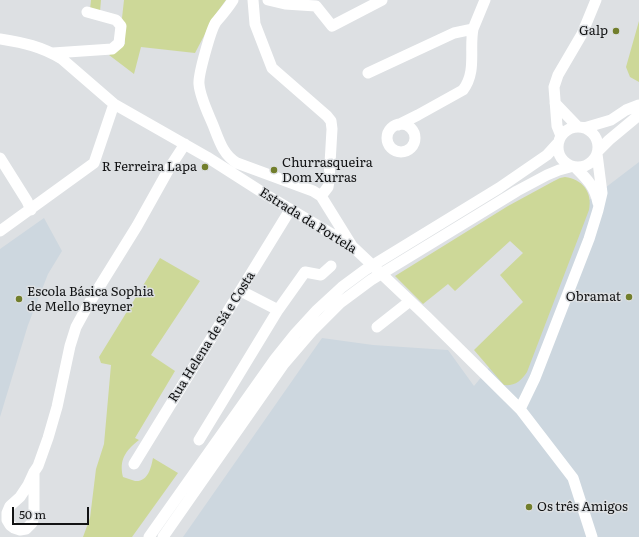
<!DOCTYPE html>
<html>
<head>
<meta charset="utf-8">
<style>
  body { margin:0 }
  #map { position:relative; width:639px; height:537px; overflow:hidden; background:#dde0e3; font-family:Literata,serif }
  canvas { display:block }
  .scale { position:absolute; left:12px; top:507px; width:77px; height:18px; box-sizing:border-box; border:2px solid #121314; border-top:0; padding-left:5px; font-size:12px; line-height:14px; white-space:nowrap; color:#121314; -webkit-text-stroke:3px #dde0e3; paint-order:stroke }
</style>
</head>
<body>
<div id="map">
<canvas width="639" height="537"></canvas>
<div class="scale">50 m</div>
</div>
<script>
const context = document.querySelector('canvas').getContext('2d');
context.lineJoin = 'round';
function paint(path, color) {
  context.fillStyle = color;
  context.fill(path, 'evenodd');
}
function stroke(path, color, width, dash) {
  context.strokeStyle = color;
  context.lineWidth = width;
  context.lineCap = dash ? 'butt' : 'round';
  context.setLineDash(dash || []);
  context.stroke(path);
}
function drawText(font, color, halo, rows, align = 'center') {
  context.font = font + ' Literata,serif';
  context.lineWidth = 3;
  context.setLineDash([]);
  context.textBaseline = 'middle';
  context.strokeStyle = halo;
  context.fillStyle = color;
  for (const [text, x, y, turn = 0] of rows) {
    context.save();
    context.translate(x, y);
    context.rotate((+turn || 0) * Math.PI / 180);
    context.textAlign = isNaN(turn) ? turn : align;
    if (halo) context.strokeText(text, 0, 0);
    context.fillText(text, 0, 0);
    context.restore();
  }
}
paint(new Path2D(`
  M639 162V537H183L322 338 373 345 448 350 474 386 538 308 576 210Z
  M44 218 62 251 48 274 28 325 0 417V249Z`), '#cdd7df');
paint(new Path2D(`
  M91 0H101L100 12 90 10Z
  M124 0H226L215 15 195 53 141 47 134 74 109 55 125 44 124 25 122 18Z
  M639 21V82L630 77 626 67Z
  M565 177C582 179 593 192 589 210L527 372C521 381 515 386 504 385L474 350 523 302 500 275 523 253 510 241 455 291 448 284 423 304 395 276 508 206 554 181 560 178Z
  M160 258 200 281 151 355 175 371 135 438 139 440C125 451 119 460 123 477 127 478 131 480 135 481 148 482 151 468 153 458L178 473 132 537H83L90 518 96 469 104 444 111 365 101 363 99 357Z`), '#cdd898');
stroke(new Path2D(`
  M233 0C228 8 222 15 216 22 211 29 198 75 199 84 200 97 208 113 213 125 219 140 223 155 237 163L313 191 321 196 352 246
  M253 0 255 24 272 68 327 116 331 121 332 129 329 181 328 187 321 196
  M268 0 285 4 316 6 332 26 382 0
  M0 39C24 43 41 46 62 59L114 104 207 157 268 196 352 246 426 316 520 409 573 478 592 537
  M53 53 112 49 119 43 121 26 116 20 87 12
  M368 73 454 33 473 29
  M555 103 578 127
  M387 138a14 14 0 1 1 28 0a14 14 0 1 1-28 0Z
  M398 125 418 115 463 90C477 72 469 49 473 29L485 0
  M558 147a20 20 0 1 1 40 0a20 20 0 1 1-40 0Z
  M584 128 611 120 626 110 639 105
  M561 136 557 126 554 87 558 75 582 34 596 0
  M598 151 609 140 639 115
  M0 158 27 201 31 210
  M576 168C587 179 595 187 598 203
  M0 231 94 163 114 104
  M241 291 278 310 305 272 321 275 331 266
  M377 327 410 301
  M520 409 535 378 589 239 598 210 602 193 597 154
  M199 440 278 310
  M134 464 290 210
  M34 472V516L32 523 26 529 20 530 14 528 10 525 7 520V513L10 506 20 497 28 485 34 472 38 466 48 438 57 407 70 346 76 327 88 305 137 226 170 167 185 144
  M149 537 275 359 295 334 317 310 342 287 365 270 499 188 547 155 557 144
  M163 537 283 365 313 330 340 303 371 280 517 191 547 175 559 170 570 167`), '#fff', 11);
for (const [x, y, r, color] of [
  [616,31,4,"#717e2c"],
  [205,167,4,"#717e2c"],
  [274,170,4,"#717e2c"],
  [629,297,4,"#717e2c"],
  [19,299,4,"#717e2c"],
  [529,507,4,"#717e2c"]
]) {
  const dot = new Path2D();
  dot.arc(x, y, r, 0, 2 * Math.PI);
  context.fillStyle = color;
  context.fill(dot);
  stroke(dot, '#dde0e3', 1.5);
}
drawText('13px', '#121314', '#dde0e3', [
  ["Galp",608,31],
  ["Churrasqueira",282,163,"left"],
  ["Dom Xurras",282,178,"left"],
  ["R Ferreira Lapa",197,167],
  ["Escola Básica Sophia",27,292,"left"],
  ["de Mello Breyner",27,307,"left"],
  ["Obramat",621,297],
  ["Os três Amigos",537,507,"left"]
], 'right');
drawText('13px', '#121314', '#dde0e3', [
  ["Estrada da Portela",308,221,32],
  ["Rua Helena de Sá e Costa",212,337,-58]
]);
</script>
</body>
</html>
